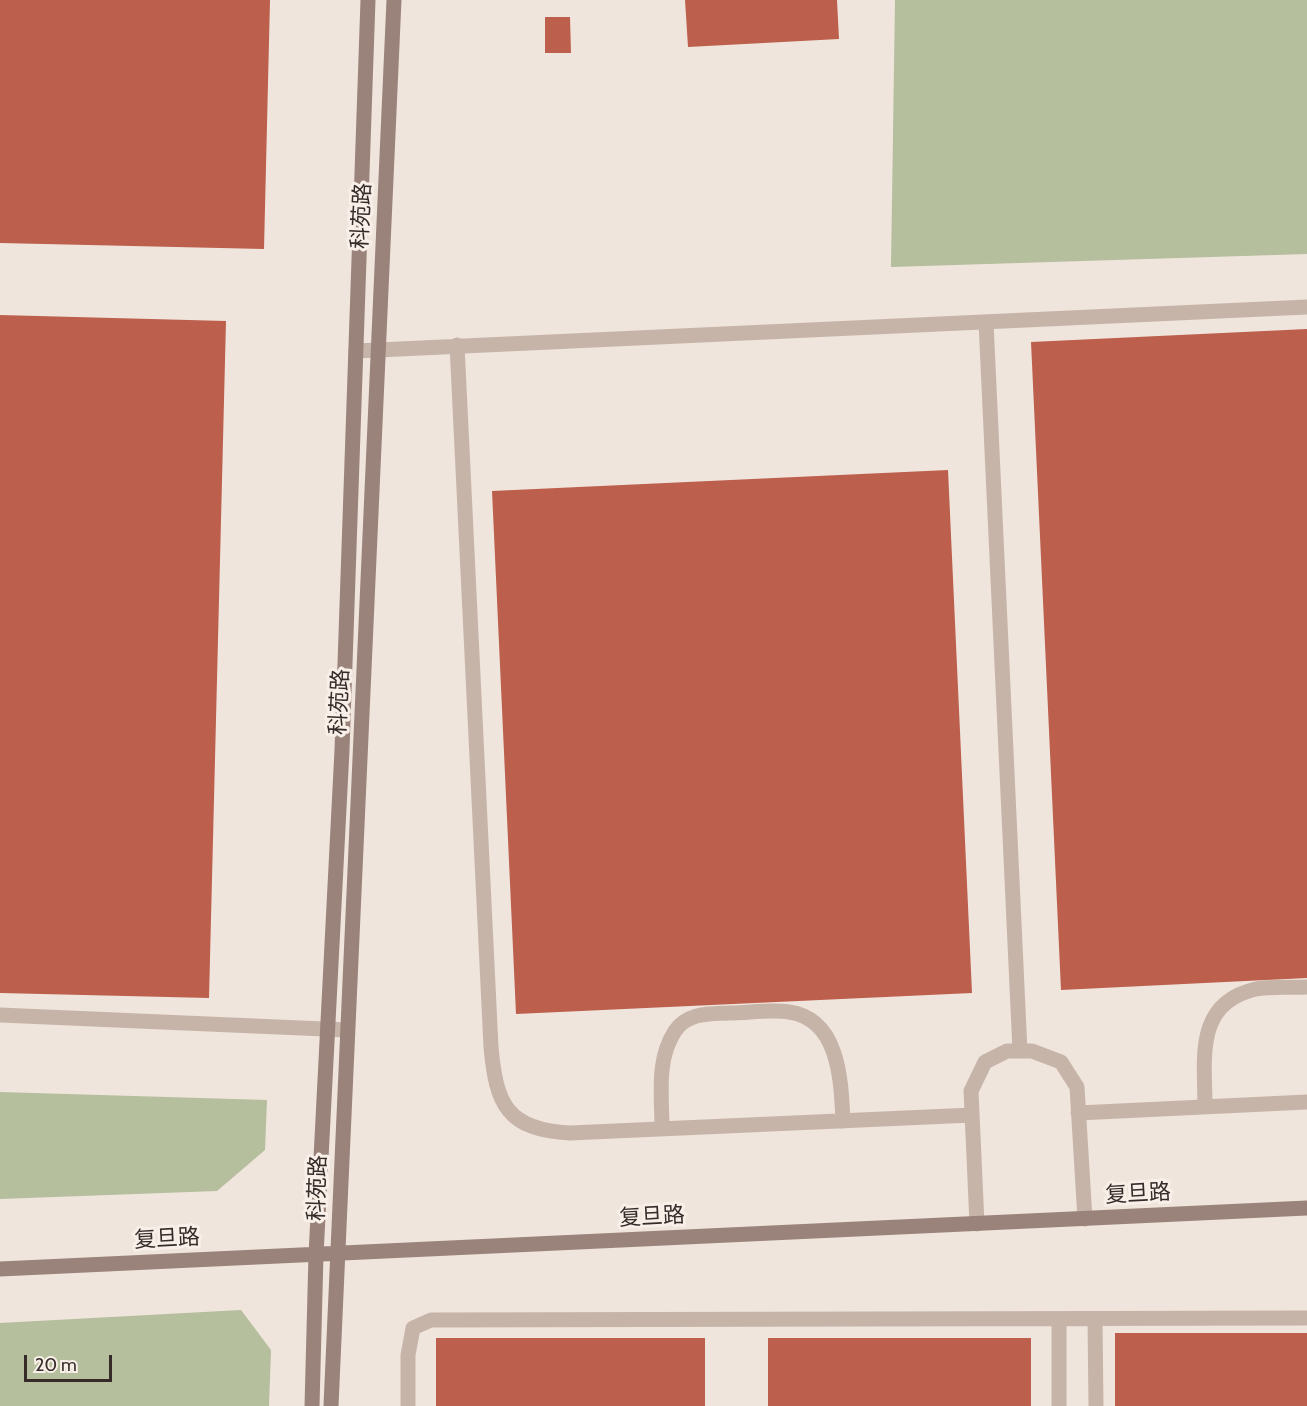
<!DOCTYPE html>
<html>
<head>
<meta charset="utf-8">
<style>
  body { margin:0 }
  #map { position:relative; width:1307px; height:1406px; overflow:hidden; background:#f0e5dc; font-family:Cabin,sans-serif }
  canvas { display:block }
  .scale { position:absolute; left:24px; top:1355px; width:88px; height:27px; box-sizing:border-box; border:3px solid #352b28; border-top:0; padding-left:8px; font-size:18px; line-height:21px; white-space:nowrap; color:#352b28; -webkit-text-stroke:4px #f8efe8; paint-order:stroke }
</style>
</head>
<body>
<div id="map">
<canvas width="1307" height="1406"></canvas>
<div class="scale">20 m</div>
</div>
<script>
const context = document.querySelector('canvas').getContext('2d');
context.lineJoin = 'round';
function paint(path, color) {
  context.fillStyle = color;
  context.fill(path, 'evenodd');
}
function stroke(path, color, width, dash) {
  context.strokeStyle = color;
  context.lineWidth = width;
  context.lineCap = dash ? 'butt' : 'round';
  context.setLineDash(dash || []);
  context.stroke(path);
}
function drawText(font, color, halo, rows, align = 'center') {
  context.font = font + ' Cabin,"Noto Sans SC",sans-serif';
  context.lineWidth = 6;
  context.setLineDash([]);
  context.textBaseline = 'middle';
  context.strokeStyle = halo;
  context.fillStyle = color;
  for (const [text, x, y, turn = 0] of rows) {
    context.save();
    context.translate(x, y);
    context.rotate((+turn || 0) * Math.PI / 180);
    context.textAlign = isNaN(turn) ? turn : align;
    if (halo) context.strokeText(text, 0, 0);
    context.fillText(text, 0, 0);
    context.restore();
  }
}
paint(new Path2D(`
  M895 0H1307V254L891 267Z
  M0 1092 267 1100 265 1150 217 1191 0 1199Z
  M241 1310 271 1350 269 1406H0V1323Z`), '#b5be9d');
paint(new Path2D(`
  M0 0H270L264 249 0 243Z
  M685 0H837L839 39 688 47Z
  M545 17H570L571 53H545Z
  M0 315 226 321 209 998 0 993Z
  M1307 329V978L1061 990 1031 342Z
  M948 470 972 993 516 1014 492 491Z
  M1115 1333H1307V1406H1115Z
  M436 1338H705V1406H436Z
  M768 1338H1031V1406H768Z`), '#bc5f4d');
stroke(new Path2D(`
  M986 322 1020 1051
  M457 345 491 1047C496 1104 507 1130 570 1133L972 1115
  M356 351 1307 307
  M0 1015 347 1030
  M1205 1107C1205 1059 1194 1003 1256 989 1272 986 1291 988 1307 987
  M1078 1113 1307 1102
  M662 1129C662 1095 656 1060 675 1031 688 1012 710 1014 729 1013 748 1013 771 1009 789 1012 840 1019 841 1082 843 1121
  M977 1224 971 1091 985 1062 1007 1051H1032L1061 1062 1077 1087 1085 1219
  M1059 1319V1406
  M1095 1319 1096 1406
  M408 1406V1355L413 1328 431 1320 1307 1318`), '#c7b4a9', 15);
stroke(new Path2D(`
  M0 1269 1307 1208
  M312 1406 316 1255 342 750 368 0
  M331 1406 394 0`), '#9a837a', 15);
drawText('22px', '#352b28', '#f8efe8', [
  ["科苑路",362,216,-87],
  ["科苑路",340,702,-87],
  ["科苑路",318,1188,-88],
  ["复旦路",1138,1194,-3],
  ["复旦路",652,1217,-3],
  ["复旦路",167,1239,-3]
]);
</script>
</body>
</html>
